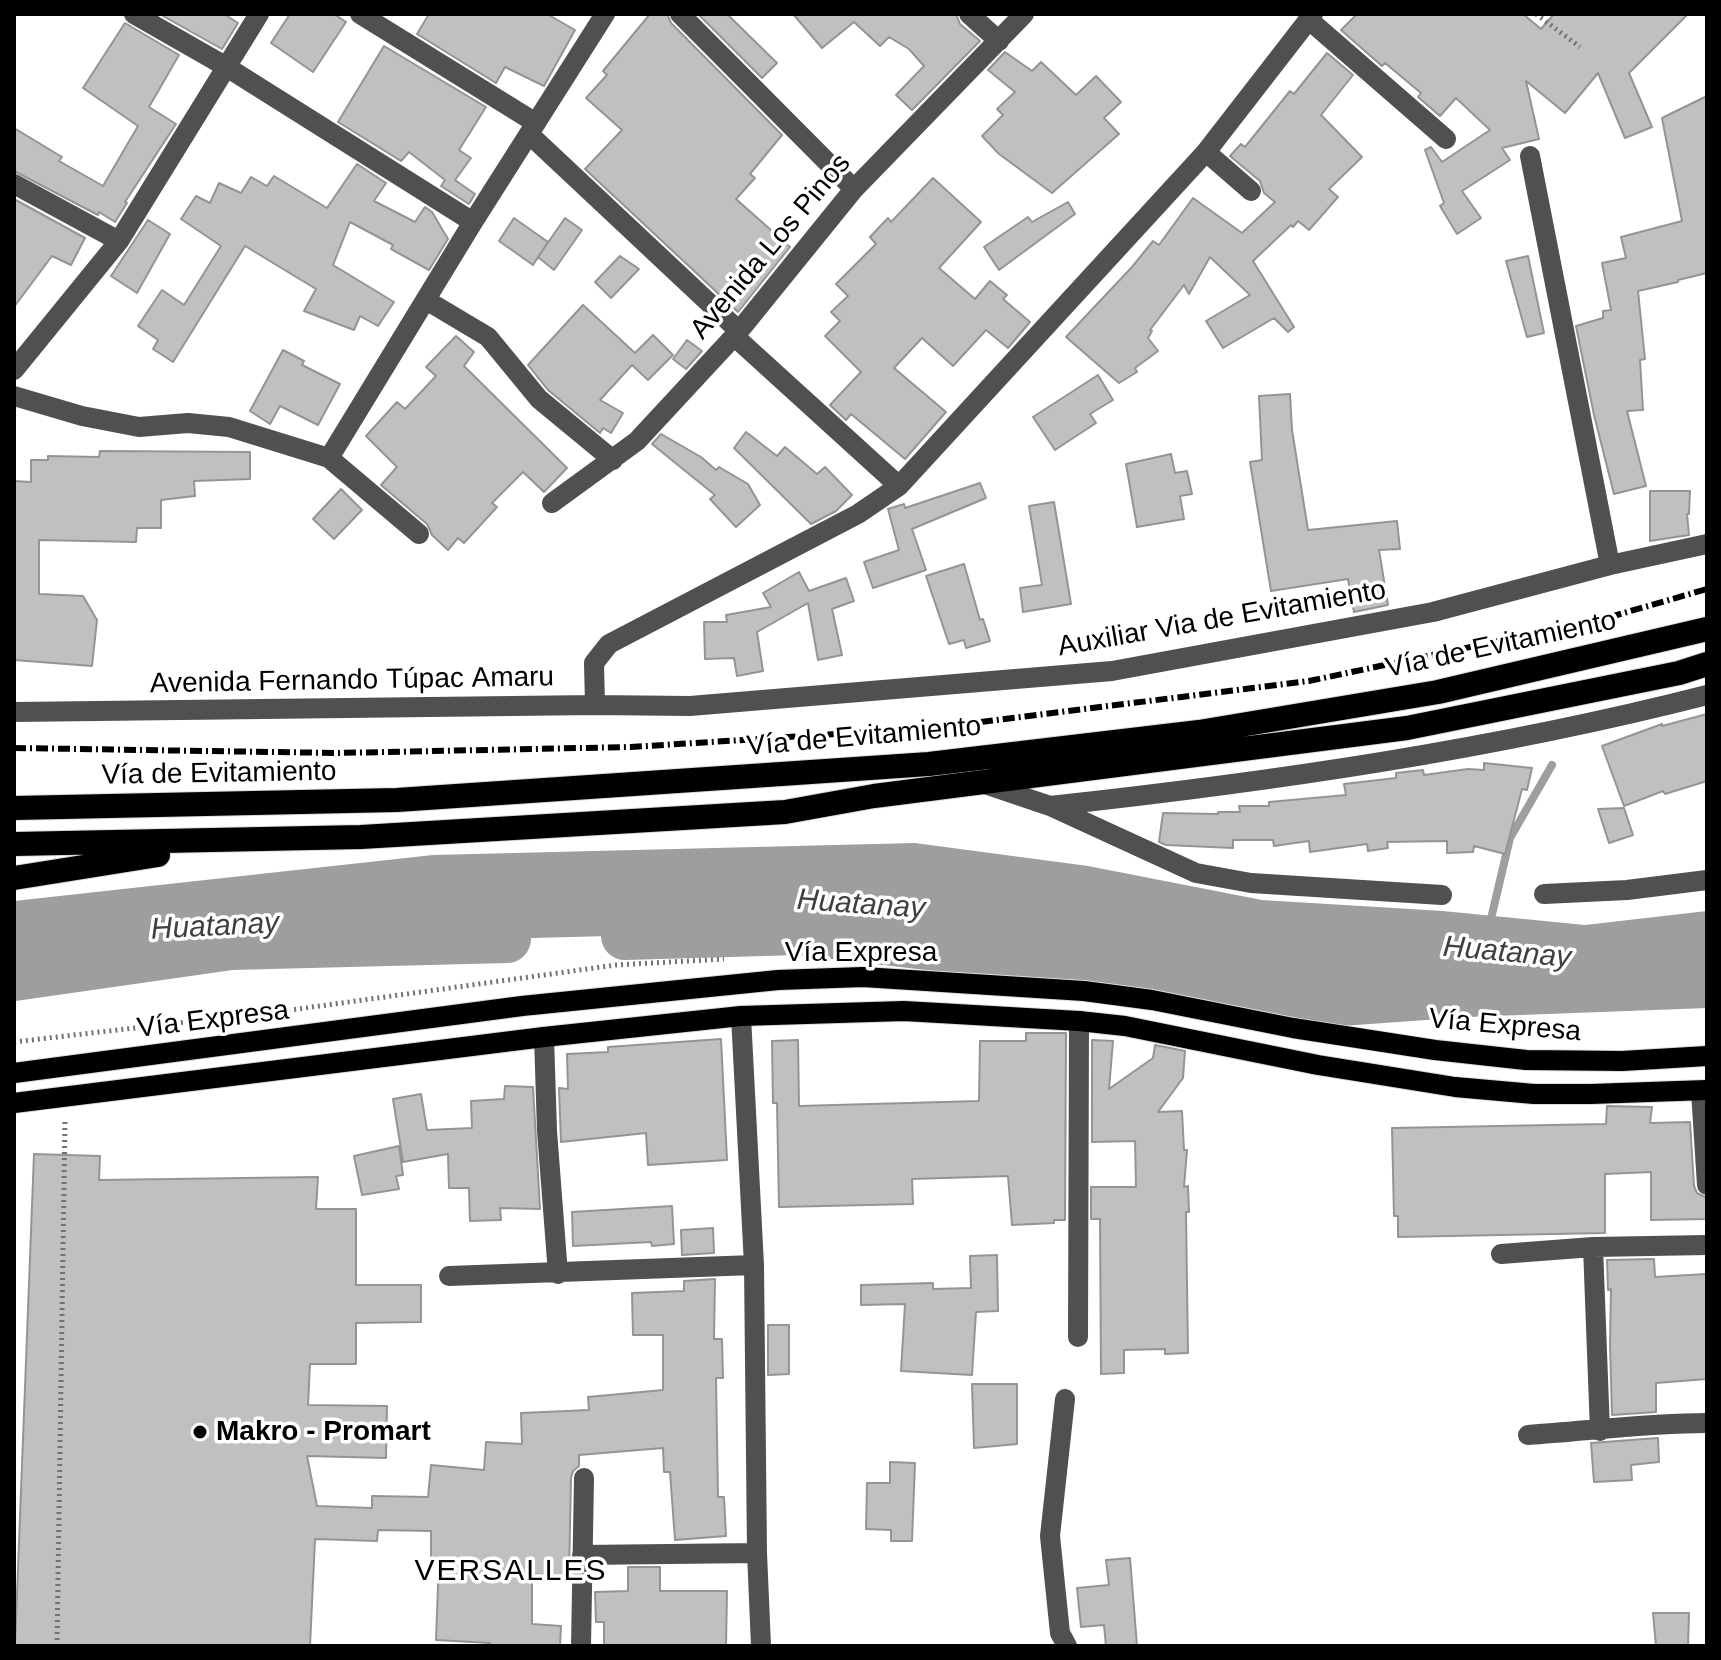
<!DOCTYPE html>
<html>
<head>
<meta charset="utf-8">
<style>
  body { margin:0 }
  #map { position:relative; width:1721px; height:1660px; overflow:hidden; background:#fff; font-family:Helvetica,sans-serif }
  canvas { display:block }
  .frame { position:absolute; inset:0; border:16px solid #000; pointer-events:none }
</style>
</head>
<body>
<div id="map">
<canvas width="1721" height="1660"></canvas>
<div class="frame"></div>
</div>
<script>
const context = document.querySelector('canvas').getContext('2d');
context.lineJoin = 'round';
function paint(path, color) {
  context.fillStyle = color;
  context.fill(path, 'evenodd');
}
function stroke(path, color, width, dash) {
  context.strokeStyle = color;
  context.lineWidth = width;
  context.lineCap = dash ? 'butt' : 'round';
  context.setLineDash(dash || []);
  context.stroke(path);
}
function drawText(font, color, halo, rows, align = 'center') {
  context.font = font + ' Helvetica,sans-serif';
  context.lineWidth = 7;
  context.setLineDash([]);
  context.textBaseline = 'middle';
  context.strokeStyle = halo;
  context.fillStyle = color;
  for (const [text, x, y, turn = 0] of rows) {
    context.save();
    context.translate(x, y);
    context.rotate((+turn || 0) * Math.PI / 180);
    context.textAlign = isNaN(turn) ? turn : align;
    if (halo) context.strokeText(text, 0, 0);
    context.fillText(text, 0, 0);
    context.restore();
  }
}
paint(new Path2D(`
  M915 843 1088 866 1262 900 1443 911 1585 925 1707 911V984L1467 993 1340 1002 1183 976 798 931 231 946 14 977V901L433 855Z`), '#9e9e9e');
stroke(new Path2D(`
  M1490 923 1510 838 1552 765`), '#9e9e9e', 8);
stroke(new Path2D(`
  M625 936 798 931 1183 976 1340 1002 1467 993 1707 984
  M14 977 231 946 507 939`), '#9e9e9e', 48);
const building = new Path2D(`
  M164 14H224L238 23 222 49 163 16Z
  M290 14H334L346 22 313 72 271 43Z
  M429 14H547L575 30 544 86 505 67 496 83 417 34Z
  M650 14H667L671 23 782 135 750 174 755 178 736 199 790 247 738 312 585 169 622 130 586 98 607 75 603 71Z
  M698 14H727L777 63 762 78Z
  M793 14H956L960 24 980 41 912 110 896 95 924 66 909 49 889 37 880 46 854 22 822 48Z
  M1357 14H1523L1541 29 1554 14H1688L1629 73 1652 127 1625 138 1598 73 1565 113 1526 81 1539 139 1502 148 1510 160 1462 191 1481 218 1457 234 1440 206 1444 203 1425 150 1431 147 1442 162 1490 130 1456 98 1440 116 1418 97 1421 93 1385 63 1382 66 1341 30Z
  M125 23 179 55 149 107 176 124 125 202 127 203 115 222 99 212 98 215 14 171V128L62 157 59 161 103 186 138 126 83 88Z
  M384 46 486 107 459 150 471 158 455 180 475 194 469 204 441 186 445 180 409 152 401 161 338 122Z
  M1005 52 1032 71 1041 62 1076 95 1096 76 1121 102 1104 118 1119 134 1052 193 999 154 982 136 1003 115 997 109 1015 92 988 70Z
  M1327 53 1353 75 1321 115 1362 157 1329 189 1338 197 1309 230 1298 221 1293 227 1291 225 1253 261 1294 327 1288 332 1274 318 1223 348 1206 321 1250 295 1210 257 1189 294 1184 285 1150 330 1152 331 1148 338 1158 351 1135 368 1137 372 1119 383 1066 337 1132 267 1153 241 1159 245 1193 198 1242 233 1275 202 1264 193 1260 181 1230 156 1241 144 1245 147 1290 91 1294 94Z
  M1707 96V273L1678 280V282L1638 291 1645 359 1640 360 1643 410 1627 411 1646 486 1614 494 1594 415 1576 326 1603 318V311L1611 310 1602 263 1626 258 1621 237 1682 221 1662 118Z
  M357 164 386 183 374 201 415 222 425 207 432 212 448 239 429 270 391 249 393 245 350 222 333 265 394 302 378 326 360 316 354 330 304 311 316 289 245 246 173 362 153 349 158 340 138 326 162 290 184 305 221 246 181 219 196 196 210 203 219 183 241 193 251 177 267 186 274 176 327 208Z
  M933 178 981 222 939 268 975 299 990 281 1007 295 1003 299 1030 322 1008 348 986 330 953 366 922 338 894 368 946 412 905 459 851 414 846 420 830 405 861 372 825 336 840 321 831 312 848 296 836 284 876 244 870 237 888 218 891 222Z
  M14 199 85 238 71 265 52 256 14 307Z
  M1068 202 1075 214 999 270 984 247 1028 217 1032 222Z
  M514 218 548 242 533 265 499 241Z
  M565 218 582 230 554 270 538 257Z
  M148 220 170 234 137 293 111 276Z
  M620 256 639 269 611 298 595 282Z
  M1528 256 1544 333 1527 337 1506 261Z
  M583 305 635 353 653 335 673 355 648 380 632 365 600 400 623 413 611 433 603 428 600 433 548 390 528 365Z
  M456 336 474 352 464 366 567 468 544 492 523 472 492 503 497 507 464 543 458 538 448 550 432 535 427 524 381 485 397 467 366 436 397 402 405 409 436 376 426 367Z
  M687 340 702 351 686 369 673 359Z
  M283 350 304 361 302 365 340 384 318 425 280 406 270 424 250 411Z
  M1098 375 1113 400 1090 414 1096 423 1055 450 1033 417Z
  M1290 394 1292 430 1308 530 1397 521 1400 549 1379 550 1388 605 1354 612 1348 579 1271 591 1250 462 1262 460 1259 396Z
  M746 432 777 456 785 447 817 474 825 467 852 495 836 511 811 524 734 448Z
  M661 434 701 457 716 470 719 467 748 484 760 505 736 527 710 499 715 495 652 444Z
  M100 451 250 452V479L194 481 195 496 161 500V528H137L136 542 39 540V594L83 596 97 620 92 666 14 660V481L31 482V460H48V456L99 457Z
  M1171 454 1175 473 1187 471 1192 494 1180 496 1184 519 1137 527 1126 464Z
  M980 483 986 498 912 529 926 570 873 588 864 562 899 550 888 509 904 504 905 508Z
  M341 489 362 510 334 539 313 519Z
  M1650 491H1690L1689 514H1687L1689 535 1650 541Z
  M1054 502 1071 604 1023 612 1020 588 1042 585 1029 506Z
  M964 564 980 620 983 619 990 641 966 648 964 640 949 644 926 576Z
  M799 572 809 591 846 578 854 601 832 609 842 655 818 660 808 603 757 632 763 671 737 676 734 658 705 659 704 622H727L726 615 771 607 763 593Z
  M1707 714V781L1665 794 1663 791 1624 806 1602 746 1662 724V726Z
  M1484 763 1532 768 1527 790 1522 789 1505 854 1474 846 1473 852 1447 853V841L1387 842 1388 848 1368 851 1367 844 1310 852 1309 841 1274 846 1273 840H1233V848L1166 845 1159 842 1163 813 1218 814V812H1240L1239 806H1269V802L1346 795 1344 784 1396 778V773L1423 770 1424 775 1468 769 1484 770Z
  M1624 808 1633 835 1609 843 1598 809Z
  M1026 1033H1066L1065 1220H1054V1223L1012 1225 1008 1176 912 1179 913 1204 779 1207 777 1103H773L772 1041 798 1040 799 1106 979 1101 980 1041H1026Z
  M721 1039 727 1160 648 1165 646 1133 561 1142 559 1088 568 1089 567 1054 608 1052V1047Z
  M1092 1040 1113 1041 1109 1089 1153 1058 1155 1045 1185 1051 1183 1078 1158 1112 1182 1111 1184 1150H1187L1184 1187 1188 1186 1189 1212H1186L1188 1353 1165 1354V1349L1124 1350V1373L1101 1374 1100 1219H1091V1187H1136L1135 1141 1092 1142Z
  M505 1086 533 1087 540 1209 500 1208 501 1220 470 1221 469 1188H449L448 1154 403 1162 393 1099 421 1094 427 1130 472 1128 471 1101 504 1099Z
  M1607 1106 1652 1107 1650 1123 1690 1122 1694 1186 1697 1193 1707 1198V1219L1651 1220V1172L1605 1174V1233L1398 1237V1216H1394L1392 1128 1606 1124Z
  M399 1146 403 1175 396 1176 399 1189 362 1195 354 1156Z
  M34 1154 100 1156 99 1180 318 1177 316 1209H356V1285H421V1322L356 1323V1364H310L308 1405 387 1406 386 1458 307 1456 317 1506 372 1508V1496L428 1497 431 1465 484 1470 486 1442 522 1444 521 1413 589 1410 588 1397 663 1390V1335H633L632 1293 684 1291V1281L715 1279 714 1339H722L723 1378H716L718 1497H724L726 1536 675 1540 670 1472H664L663 1448 579 1455V1466L573 1471 571 1478 569 1577 532 1574V1624L561 1626 560 1646H490V1643L436 1640 439 1558H431V1531L378 1530 377 1541 315 1539 310 1646H15Z
  M672 1206 674 1244 652 1246 651 1242 573 1246 572 1212Z
  M713 1228 714 1253 682 1255 681 1230Z
  M997 1255 998 1311 976 1312 972 1375 901 1371 905 1304 861 1305V1285L933 1283V1289L971 1288 970 1256Z
  M1654 1259 1655 1277 1707 1274V1379L1656 1383V1412L1612 1415 1610 1343 1611 1289 1608 1290 1607 1260Z
  M768 1325H789V1374L768 1375Z
  M972 1384H1017V1444L974 1448Z
  M1658 1438 1659 1462 1631 1465 1632 1480 1594 1482 1591 1443Z
  M890 1462 915 1463 912 1541H891V1530L866 1529 867 1483H890Z
  M1130 1558 1137 1646H1106L1104 1625 1081 1627 1077 1588 1109 1585 1106 1560Z
  M628 1567H660V1591H727L726 1646H604V1622H596L595 1592 628 1591Z
  M1653 1613H1689L1688 1646H1656Z`);
paint(building, '#c0c0c0');
stroke(building, '#949494', 2);
const major = new Path2D(`
  M14 1073 522 1006 778 980 863 977 1084 991 1152 1000 1293 1028 1435 1050 1526 1060 1622 1061 1707 1056
  M14 1103 544 1037 741 1016 904 1011 1079 1021 1125 1026 1318 1065 1455 1087 1534 1094H1591L1707 1090`);
const highway = new Path2D(`
  M14 808 397 800 929 764 1199 732 1438 692 1707 629
  M14 844 361 837 785 812 874 796 1407 728 1679 673 1707 664
  M14 878 158 855`);
stroke(major, '#dbdbdb', 22);
stroke(highway, '#dbdbdb', 26);
stroke(new Path2D(`
  M1536 14 1580 47
  M14 1042 298 1009 616 965 724 959
  M57 1646 65 1118`), '#727272', 5, [2, 4]);
stroke(new Path2D(`
  M134 14 225 66 473 222
  M360 14 536 123
  M680 14 854 189
  M969 14 999 41
  M1308 19 1446 139
  M529 134 739 331
  M1206 152 1251 191
  M1530 156 1610 565
  M14 184 119 241
  M426 300 488 337 539 399 613 460
  M734 336 899 486
  M14 370 119 241 259 14
  M14 396 82 416 139 427 188 423 229 427 329 458 419 534
  M329 458 473 222 605 14
  M552 503 637 441 739 331 854 189 1024 14
  M595 705 594 663 609 644 858 514 899 486 1206 152 1313 14
  M14 712 595 705 690 706 1112 671 1433 612 1610 565 1707 544
  M982 783 1050 806 1196 873 1251 883 1442 895
  M1050 806C1270 782 1492 750 1707 695
  M1544 894 1627 890 1707 880
  M741 1016 754 1265 757 1553 761 1646
  M544 1037 547 1131 558 1274
  M1701 1091 1707 1185
  M1593 1247 1600 1431
  M1501 1254 1593 1247 1707 1245
  M449 1276 754 1265
  M1078 1337 1079 1021
  M1065 1399 1050 1536 1060 1633 1067 1646
  M1528 1435C1588 1431 1647 1423 1707 1423
  M582 1555 757 1553
  M581 1646 584 1478`), '#505050', 20);
stroke(major, '#000', 20);
stroke(highway, '#000', 24);
stroke(new Path2D(`
  M14 748 337 753 631 747 932 728 1309 681 1603 619 1707 589`), '#000', 6, [12, 4, 2, 4]);
for (const [x, y, r, color] of [
  [200,1432,8,"#000"]
]) {
  const dot = new Path2D();
  dot.arc(x, y, r, 0, 2 * Math.PI);
  context.fillStyle = color;
  context.fill(dot);
  stroke(dot, '#fff', 3);
}
drawText('28px', '#000', '#fff', [
  ["Avenida Los Pinos",771,247,-50],
  ["Auxiliar Via de Evitamiento",1222,619,-10],
  ["Vía de Evitamiento",1501,645,-12],
  ["Avenida Fernando Túpac Amaru",352,681,-1],
  ["Vía de Evitamiento",864,737,-5],
  ["Vía de Evitamiento",219,774,-1],
  ["Vía Expresa",861,953],
  ["Vía Expresa",213,1020,-7],
  ["Vía Expresa",1505,1026,5]
]);
drawText('bold 28px', '#000', '#fff', [
  ["Makro - Promart",216,1432]
], 'left');
drawText('italic 30px', '#3f3f3f', '#fff', [
  ["Huatanay",861,905,4],
  ["Huatanay",215,927,-3],
  ["Huatanay",1507,953,5]
]);
context.letterSpacing = '2px';
drawText('30px', '#000', '#fff', [
  ["VERSALLES",511,1572]
]);
context.letterSpacing = '0px';
</script>
</body>
</html>
